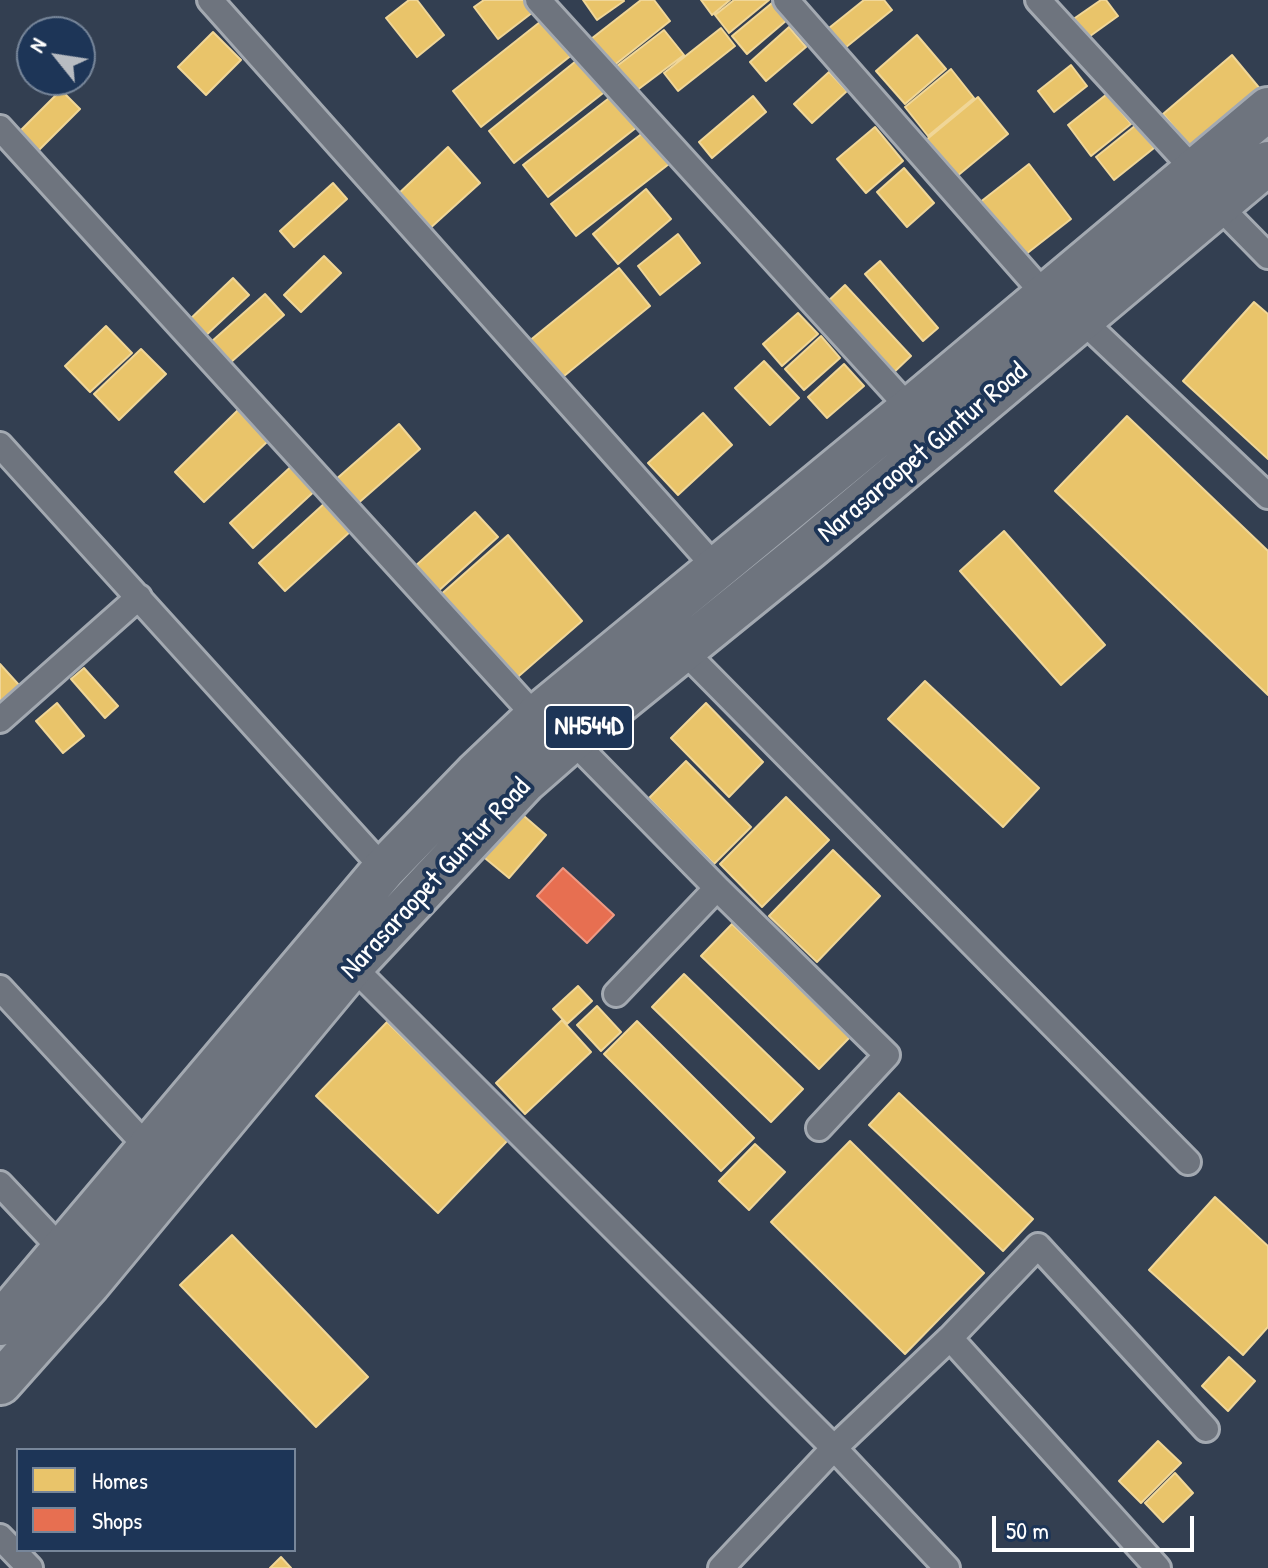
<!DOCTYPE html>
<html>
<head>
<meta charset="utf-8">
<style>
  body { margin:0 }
  #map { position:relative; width:1268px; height:1568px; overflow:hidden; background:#333f51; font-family:"Patrick Hand",sans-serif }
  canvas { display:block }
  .legend { position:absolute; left:16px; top:1448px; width:280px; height:104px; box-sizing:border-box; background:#1d3557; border:2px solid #77869a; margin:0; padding:10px 14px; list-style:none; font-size:24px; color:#fff }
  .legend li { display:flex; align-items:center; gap:16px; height:40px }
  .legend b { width:40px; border:2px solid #77869a }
  .north { position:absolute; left:16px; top:16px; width:80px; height:80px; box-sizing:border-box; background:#1d3557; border:2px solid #77869a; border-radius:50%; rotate:300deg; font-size:22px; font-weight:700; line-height:32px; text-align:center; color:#fff }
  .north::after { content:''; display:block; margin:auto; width:28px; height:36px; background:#b8bcc2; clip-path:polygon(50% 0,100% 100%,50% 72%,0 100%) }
  .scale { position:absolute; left:992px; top:1516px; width:202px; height:36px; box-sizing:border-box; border:4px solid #fff; border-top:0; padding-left:10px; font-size:24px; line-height:28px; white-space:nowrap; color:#fff; -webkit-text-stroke:6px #1d3557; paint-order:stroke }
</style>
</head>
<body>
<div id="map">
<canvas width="1268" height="1568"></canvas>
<ul class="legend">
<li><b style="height:22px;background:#e9c46a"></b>Homes</li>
<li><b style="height:22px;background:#e76f51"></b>Shops</li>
</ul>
<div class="north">N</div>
<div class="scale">50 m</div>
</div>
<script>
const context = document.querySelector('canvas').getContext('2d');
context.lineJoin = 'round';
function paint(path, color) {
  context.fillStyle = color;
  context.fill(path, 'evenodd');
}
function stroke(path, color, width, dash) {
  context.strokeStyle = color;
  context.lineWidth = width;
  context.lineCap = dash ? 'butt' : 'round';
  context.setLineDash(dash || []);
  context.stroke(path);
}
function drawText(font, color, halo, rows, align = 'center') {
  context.font = font + ' "Patrick Hand",sans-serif';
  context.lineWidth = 8;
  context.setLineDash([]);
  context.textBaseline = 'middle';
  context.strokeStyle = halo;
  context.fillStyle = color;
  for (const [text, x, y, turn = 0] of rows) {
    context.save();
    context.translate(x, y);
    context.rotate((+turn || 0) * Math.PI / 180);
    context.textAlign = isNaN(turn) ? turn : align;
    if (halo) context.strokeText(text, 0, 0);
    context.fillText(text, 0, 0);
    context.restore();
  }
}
const homes = new Path2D(`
  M409 0H417L444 35 417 57 386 18Z
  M484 0H531L537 9 498 39 474 7Z
  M583 0H623L624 1 597 20Z
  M641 0H654L670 21 612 67 591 39Z
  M701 0H730L712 15Z
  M734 0H769L729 33 715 15Z
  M864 0H884L892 10 840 52 824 32Z
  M1101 0H1106L1118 16 1086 39 1072 20Z
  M772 3 787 20 747 54 732 36Z
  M545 18 573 54 481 127 453 91Z
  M789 27 806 47 766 81 750 62Z
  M721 28 735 46 678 91 664 73Z
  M664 30 684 55 632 94 613 69Z
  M213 32 241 60 206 95 178 67Z
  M917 35 946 69 905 104 876 71Z
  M1232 55 1261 90 1191 148 1163 114Z
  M581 57 607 90 514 163 489 131Z
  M1071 65 1087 86 1054 112 1038 91Z
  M951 69 974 98 928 136 905 107Z
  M829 72 847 91 812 123 794 104Z
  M61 90 80 109 31 158 12 139Z
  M1107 94 1131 124 1091 156 1068 125Z
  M613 95 637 127 548 197 523 165Z
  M753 96 766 112 712 158 699 142Z
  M978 97 1008 134 956 177 926 140Z
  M1136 125 1154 148 1114 180 1096 157Z
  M875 127 903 161 866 193 837 159Z
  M644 132 669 164 576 236 551 204Z
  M448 147 480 183 427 231 396 196Z
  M1029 164 1071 219 1021 258 979 203Z
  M904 168 934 203 907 227 877 192Z
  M333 183 347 199 294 247 280 231Z
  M646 189 671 219 618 264 593 234Z
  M678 234 700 263 660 295 638 266Z
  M324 256 341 273 301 312 284 295Z
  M880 261 938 328 923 341 865 274Z
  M619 268 650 306 553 385 523 346Z
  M233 278 249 295 202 339 187 322Z
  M845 285 911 356 890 376 824 305Z
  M265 294 284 315 230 363 211 342Z
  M1254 302 1268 314V459L1183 381Z
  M798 313 818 334 782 366 763 344Z
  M106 326 132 353 90 392 65 366Z
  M821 336 840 358 804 390 785 369Z
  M141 349 166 374 119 420 94 394Z
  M764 361 799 398 770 425 735 388Z
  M844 364 864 386 827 418 808 397Z
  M238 410 268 441 204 502 175 472Z
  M703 413 732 445 678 495 648 463Z
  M1127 416 1268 551V695L1055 491Z
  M399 424 420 449 355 506 334 481Z
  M296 462 319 487 253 548 230 523Z
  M326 502 352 530 285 591 259 563Z
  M475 512 498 537 435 594 412 569Z
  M1004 531 1105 645 1061 685 960 571Z
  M508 535 582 621 512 682 438 597Z
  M0 664 19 685 0 702Z
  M84 668 118 706 105 718 71 679Z
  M925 681 1039 788 1003 827 888 719Z
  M57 703 84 736 63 753 36 721Z
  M706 703 763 762 729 797 671 738Z
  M686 761 751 827 714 864 649 798Z
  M786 797 829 840 762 907 720 864Z
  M517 810 546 835 509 878 480 854Z
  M833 850 880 896 817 962 769 916Z
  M732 924 850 1037 819 1069 701 956Z
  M684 974 803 1089 771 1122 652 1007Z
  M578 986 592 1001 567 1024 553 1009Z
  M597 1006 621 1032 601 1051 577 1025Z
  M562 1020 591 1052 525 1114 496 1083Z
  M637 1021 754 1138 721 1171 604 1054Z
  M387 1022 508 1140 438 1213 316 1096Z
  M899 1093 1033 1219 1003 1251 869 1125Z
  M850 1141 984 1273 905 1354 771 1222Z
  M755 1144 785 1172 749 1210 719 1181Z
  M1215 1197 1268 1246V1327L1243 1355 1149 1270Z
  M232 1235 368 1377 316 1427 180 1285Z
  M1229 1357 1255 1381 1228 1411 1202 1386Z
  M1158 1441 1181 1463 1141 1503 1119 1481Z
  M1175 1473 1193 1493 1163 1522 1145 1503Z
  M281 1557 291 1568H270Z`);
paint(homes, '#e9c46a');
stroke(homes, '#f0d697', 2);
const shops = new Path2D(`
  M563 868 614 915 587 943 537 896Z`);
paint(shops, '#e76f51');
stroke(shops, '#ee9a85', 2);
const minor = new Path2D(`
  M210 0 715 567
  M538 0 910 409
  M786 0 1045 295
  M1038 0 1195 171
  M0 128 536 717
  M1218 205 1268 256
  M1082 320 1268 496
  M0 445 384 869
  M684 651 1188 1162
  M0 720 139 597
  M572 740 717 888 887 1055 819 1128
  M344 958 834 1448 947 1568
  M0 988 149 1149
  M616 994 717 888
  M0 1184 63 1251
  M950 1338 1158 1568
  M0 1537 30 1568
  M721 1568 834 1448 950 1338 1038 1246 1206 1429`);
const trunk = new Path2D(`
  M0 1324 384 869 476 774 536 717 910 409 1268 109
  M0 1383 89 1283 352 966 524 782 572 740 809 548 1268 163`);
stroke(minor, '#a3a9b1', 30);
stroke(trunk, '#a3a9b1', 48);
stroke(minor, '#6e747e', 24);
stroke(trunk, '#6e747e', 42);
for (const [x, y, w] of [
  [589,727,88]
]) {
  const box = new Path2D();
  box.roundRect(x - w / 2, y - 22, w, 44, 6);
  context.fillStyle = '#1d3557';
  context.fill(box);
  stroke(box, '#fff', 2);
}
drawText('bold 26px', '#fff', null, [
  ["NH544D",589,727]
]);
drawText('28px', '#fff', '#1d3557', [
  ["Narasaraopet Guntur Road",923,453,-40],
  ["Narasaraopet Guntur Road",436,879,-47]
]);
</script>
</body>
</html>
